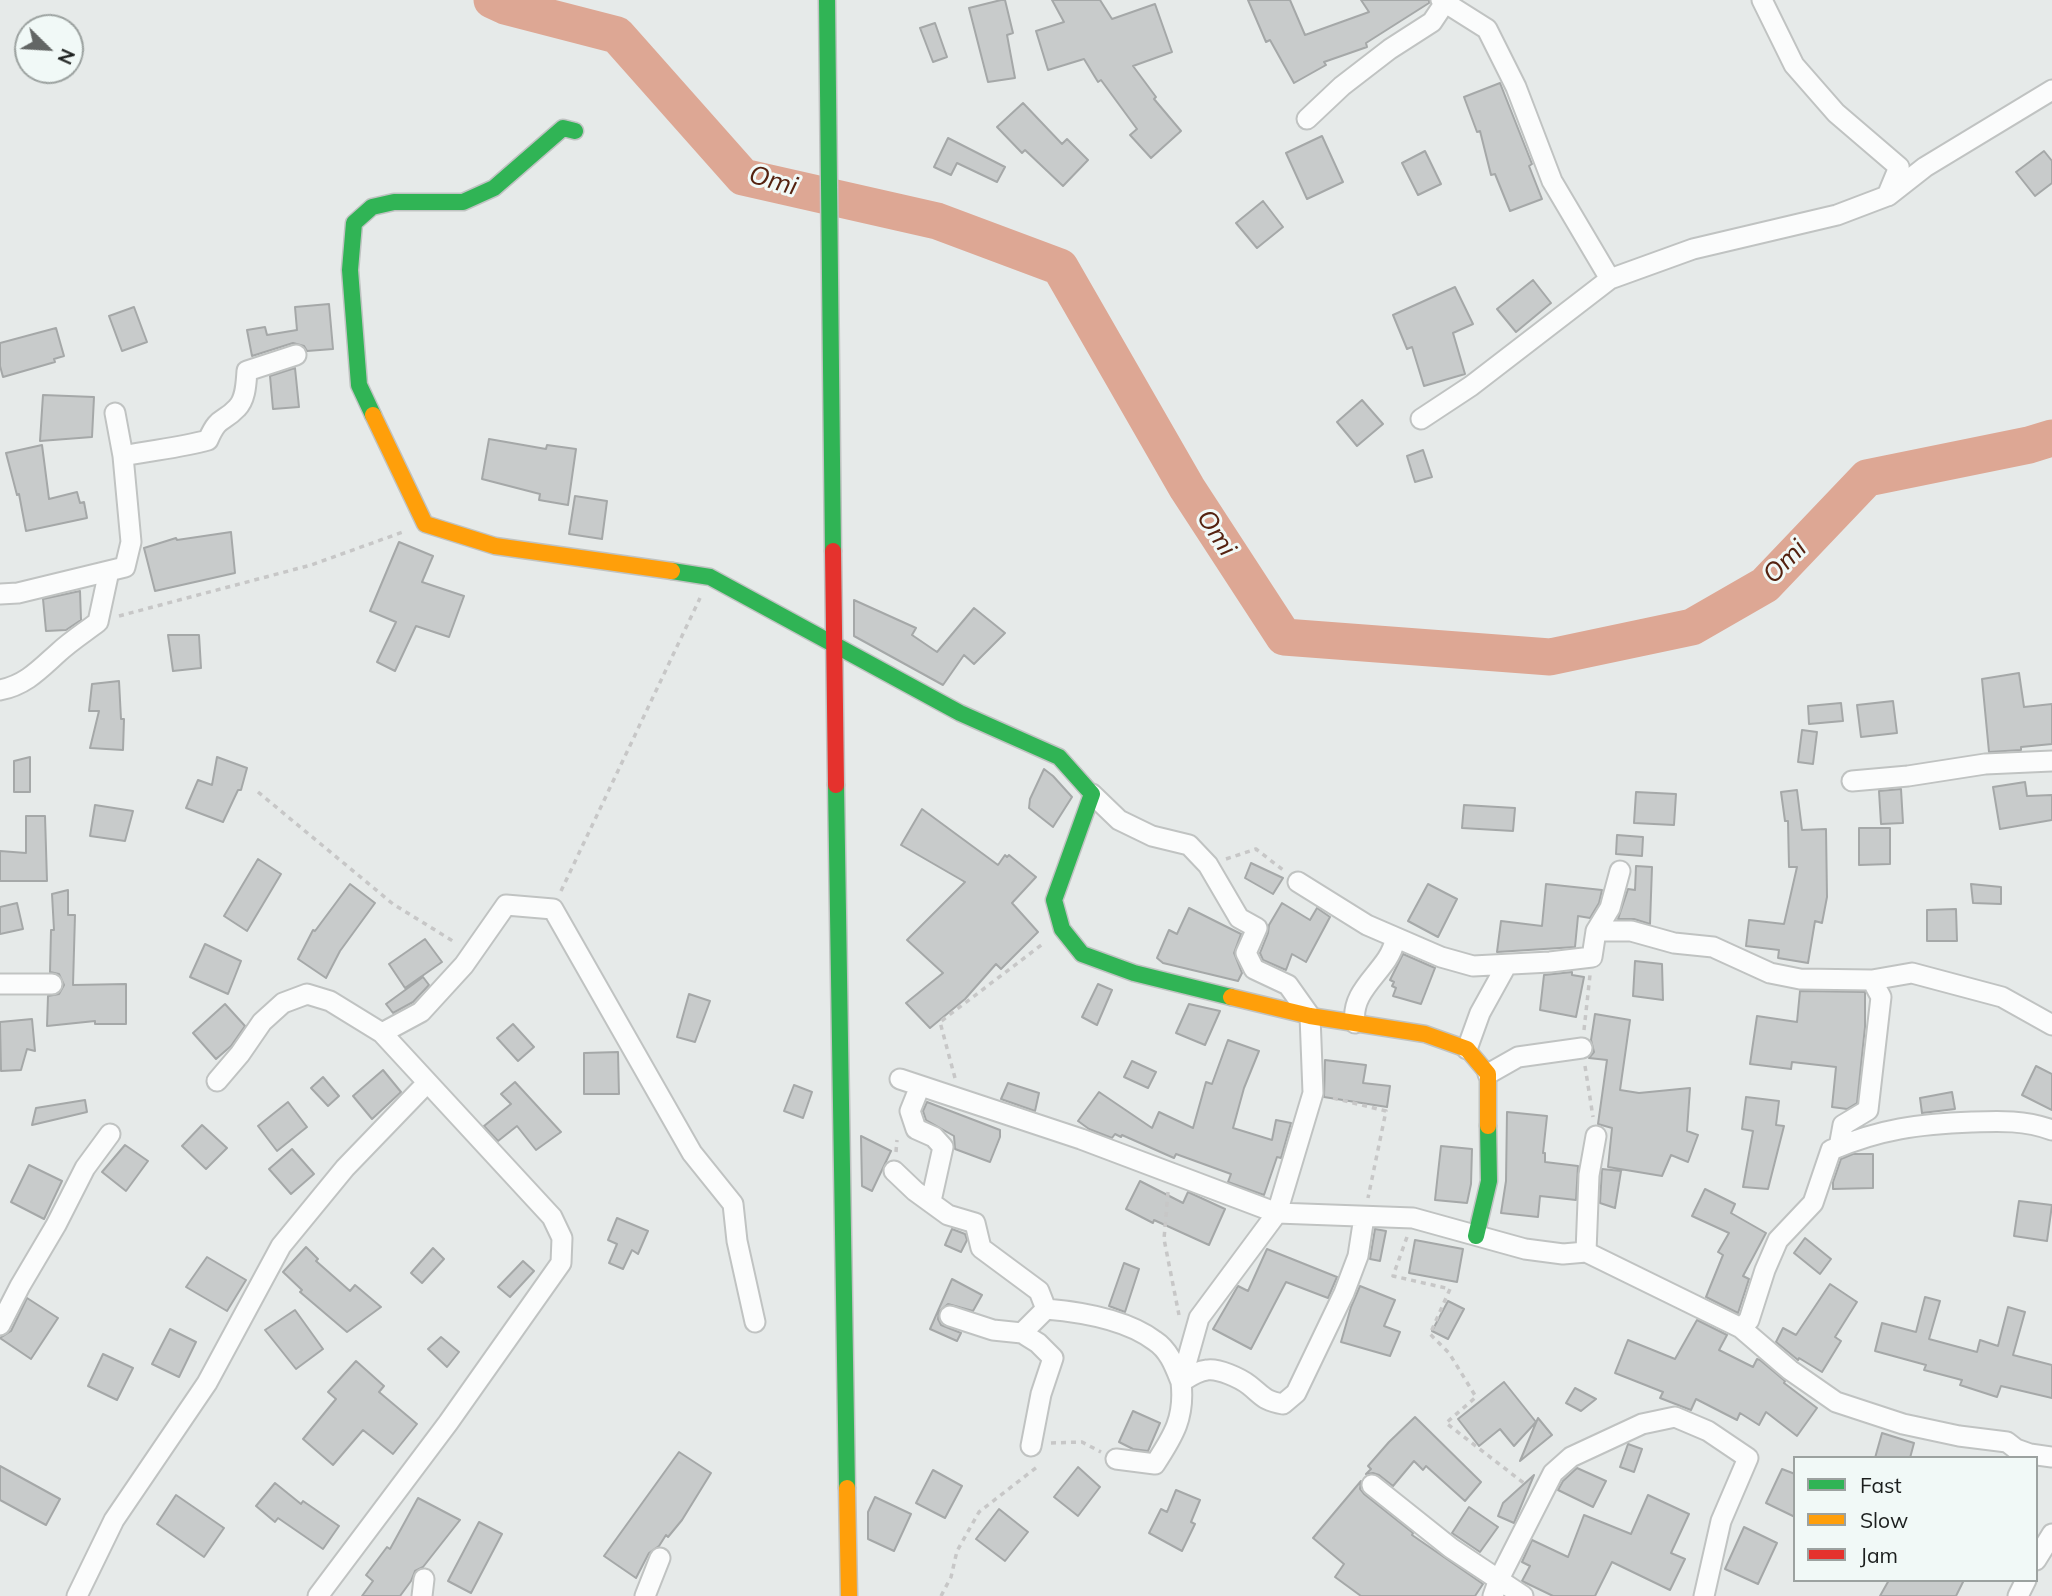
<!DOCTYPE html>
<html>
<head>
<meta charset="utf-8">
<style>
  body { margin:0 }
  #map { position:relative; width:2052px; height:1596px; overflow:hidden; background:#e6eae9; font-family:Mulish,sans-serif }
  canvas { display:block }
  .legend { position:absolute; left:1793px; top:1456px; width:245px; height:126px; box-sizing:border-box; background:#f1f9f7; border:2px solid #9ca2a0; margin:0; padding:9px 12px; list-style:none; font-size:21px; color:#1c1f1e }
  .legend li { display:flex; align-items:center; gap:14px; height:35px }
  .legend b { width:35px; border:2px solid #9ca2a0 }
  .north { position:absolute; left:14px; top:14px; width:70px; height:70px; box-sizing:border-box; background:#f1f9f7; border:2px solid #9ca2a0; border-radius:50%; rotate:114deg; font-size:19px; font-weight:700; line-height:28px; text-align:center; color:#1c1f1e }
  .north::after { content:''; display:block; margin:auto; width:24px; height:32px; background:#636665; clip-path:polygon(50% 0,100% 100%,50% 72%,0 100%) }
</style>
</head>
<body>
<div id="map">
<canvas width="2052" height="1596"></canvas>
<ul class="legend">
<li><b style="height:9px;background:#30b455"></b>Fast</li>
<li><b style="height:9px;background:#ff9f0a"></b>Slow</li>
<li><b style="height:9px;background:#e5322d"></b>Jam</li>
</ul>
<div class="north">N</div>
</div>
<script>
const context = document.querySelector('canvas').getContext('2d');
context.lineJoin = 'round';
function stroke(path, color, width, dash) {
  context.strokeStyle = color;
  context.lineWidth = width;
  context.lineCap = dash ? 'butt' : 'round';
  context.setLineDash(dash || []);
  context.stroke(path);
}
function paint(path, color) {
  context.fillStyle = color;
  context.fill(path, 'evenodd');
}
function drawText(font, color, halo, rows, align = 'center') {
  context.font = font + ' Mulish,sans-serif';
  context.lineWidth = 6;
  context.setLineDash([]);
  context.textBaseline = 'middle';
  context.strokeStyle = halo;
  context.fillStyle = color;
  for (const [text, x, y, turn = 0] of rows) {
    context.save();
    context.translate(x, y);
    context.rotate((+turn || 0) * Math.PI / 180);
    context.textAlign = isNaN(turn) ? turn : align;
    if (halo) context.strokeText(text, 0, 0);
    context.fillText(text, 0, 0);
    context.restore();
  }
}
stroke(new Path2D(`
  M492 0 505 6 617 35 743 177 937 221 1060 267 1187 488 1284 637 1550 657 1692 627 1765 585 1867 478 2029 445 2052 438`), '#dda794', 37);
const building = new Path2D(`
  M1001 0H1005L1013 33 1007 35 1015 78 988 82 969 8Z
  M1052 0H1100L1112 19 1155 4 1172 52 1133 66 1156 97 1154 99 1181 131 1151 158 1130 135 1137 129 1101 80 1098 82 1084 59 1048 70 1036 31 1064 22Z
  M1248 0H1290L1305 35 1369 12 1361 0H1429V3L1366 43 1367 47 1324 62 1326 65 1294 83 1270 40 1266 42Z
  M935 23 947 57 933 62 920 28Z
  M1500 83 1532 164 1529 166 1542 199 1510 211 1495 174 1491 175 1480 131 1477 132 1464 97Z
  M1023 103 1062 144 1067 139 1088 160 1063 186 1025 150 1022 153 997 127Z
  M1322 136 1343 182 1307 199 1286 153Z
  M948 138 1005 167 997 182 957 163 951 175 934 167Z
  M1425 151 1441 184 1418 195 1402 163Z
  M2044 151 2052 161V183L2035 196 2016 172Z
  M1263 201 1283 227 1257 248 1236 223Z
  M1533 280 1551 303 1516 332 1497 309Z
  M1455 287 1473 324 1453 333 1465 374 1424 386 1412 347 1407 349 1393 315Z
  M329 304 333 349 307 351 304 346 293 343 252 356 247 330 265 327 267 335 297 330 295 307Z
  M134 307 147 342 122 351 109 316Z
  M56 328 64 356 54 359 55 362 3 377 0 366V343Z
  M295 368 299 407 273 409 270 376Z
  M43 395 94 397 92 437 40 441Z
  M1362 400 1383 424 1357 446 1337 422Z
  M489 439 546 449 547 445 576 449 568 505 539 500 540 494 482 479Z
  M42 445 49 499 77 492 80 503 84 502 87 518 26 531 19 494 17 495 6 453Z
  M1423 450 1432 477 1415 482 1407 456Z
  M575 496 607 501 602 539 569 534Z
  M231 532 235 573 155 591 144 548 176 538 177 540Z
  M399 542 433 556 422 582 464 596 449 637 416 626 395 671 377 662 396 622 370 611Z
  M80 591 81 620 66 630 46 631 43 599Z
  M854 600 916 628 912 635 937 652 974 608 1005 633 974 664 964 655 943 685 854 636Z
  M168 635H199L201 668 173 671Z
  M2019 673 2024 707 2052 704V744L2021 747V750L1989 752 1982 679Z
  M119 681 121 719H124L123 750 90 748 99 711H89L92 684Z
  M1893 701 1897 733 1861 737 1857 705Z
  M1841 703 1843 721 1809 724 1808 706Z
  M1802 730 1817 732 1813 764 1798 762Z
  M30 757V792H14V761Z
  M217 757 247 768 241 790H238L223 822 186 808 198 780 212 785Z
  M1044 769 1053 776 1072 797 1053 827 1029 808 1030 799Z
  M2025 782 2027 796 2052 795V820L2000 829 1993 787Z
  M1901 789 1903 823 1881 824 1879 791Z
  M1797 790 1802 830 1826 829 1827 897 1822 923 1815 921 1808 963 1778 958 1779 950 1746 946 1749 920 1784 924 1797 867H1789L1788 821H1785L1781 792Z
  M1636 792 1676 794 1674 825 1634 823Z
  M95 805 133 811 125 841 90 836Z
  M1464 805 1515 808 1513 831 1462 828Z
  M922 809 998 865 1005 855 1007 857 1009 855 1036 877 1012 903 1038 932 1001 969 996 964 965 999 930 1028 906 1003 943 973 907 940 965 882 901 845Z
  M26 816H45L47 881H0V851L26 853Z
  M1859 828H1890V864L1859 865Z
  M1617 835 1643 837 1642 856 1616 854Z
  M258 859 281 874 247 931 224 916Z
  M1251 863 1283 878 1273 894 1245 878Z
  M1636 866 1652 867 1650 924 1634 919H1618L1628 889 1635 890Z
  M350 884 375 903 340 951 326 978 298 959 313 930 315 931Z
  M1428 884 1457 899 1438 937 1408 921Z
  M1546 884 1602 890 1599 903 1590 918 1578 916 1575 947 1497 952 1501 921 1542 926Z
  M1971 884 2001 887V904L1973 903Z
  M68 890V915H75L73 985 126 984V1024H95V1021L47 1026 48 996 59 994 64 985 59 974 50 972 51 930H54L52 894Z
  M17 903 23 929 0 934V907Z
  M1282 903 1310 920 1317 908 1330 917 1306 962 1292 954 1286 970 1263 960 1260 953 1268 933 1269 925Z
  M1189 908 1241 934 1234 953 1242 973 1238 981 1163 963 1157 958 1169 930 1177 934Z
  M1956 909 1957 941H1927V910Z
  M425 939 442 962 405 988 389 964Z
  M205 944 241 961 228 994 190 977Z
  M1403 954 1435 968 1421 1004 1393 996 1396 988 1392 986 1394 982 1390 980Z
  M1635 961 1662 964 1663 1000 1633 996Z
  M1572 972V975L1584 977 1576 1017 1540 1010 1544 975Z
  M423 977 429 985 413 1002 393 1013 386 1004Z
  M1098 984 1112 990 1097 1025 1082 1017Z
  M1800 991 1865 992V1027L1857 1103 1847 1109 1832 1107 1836 1067 1792 1062 1791 1069 1750 1064 1757 1016 1797 1022Z
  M689 994 710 1001 695 1042 677 1037Z
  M225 1004 245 1026 231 1046 216 1059 193 1033Z
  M1189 1004 1220 1011 1205 1045 1176 1033Z
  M1595 1014 1630 1020 1620 1090 1639 1093 1690 1088 1687 1131 1698 1135 1688 1162 1671 1155 1662 1176 1608 1167 1612 1128 1598 1124 1607 1060 1589 1058 1594 1052 1591 1040Z
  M32 1019 35 1051 27 1049 21 1070 1 1071 0 1022Z
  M513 1024 534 1047 518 1061 497 1038Z
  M1228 1040 1259 1051 1244 1088 1233 1128 1272 1140 1276 1120 1291 1123 1281 1158 1277 1157 1264 1195 1228 1182 1231 1174 1176 1154 1174 1158 1122 1135 1121 1137 1115 1134 1112 1138 1089 1129 1078 1121 1099 1092 1152 1128 1159 1112 1193 1128 1206 1082 1212 1084Z
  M618 1052 619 1094H584V1053Z
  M1325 1060 1366 1065 1363 1083 1390 1086 1387 1107 1324 1097Z
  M1132 1061 1156 1072 1148 1088 1124 1077Z
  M2036 1066 2052 1074V1110L2022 1095Z
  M383 1070 401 1092 372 1119 353 1096Z
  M323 1077 339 1096 328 1106 311 1088Z
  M515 1082 561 1132 536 1150 517 1126 498 1141 484 1126 511 1104 501 1094Z
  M1008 1083 1039 1093 1035 1111 1001 1099Z
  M794 1085 812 1092 803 1118 784 1111Z
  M1952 1092 1955 1109 1922 1113 1920 1098Z
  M1746 1097 1779 1101 1776 1125 1784 1126 1768 1189 1743 1187 1753 1131 1742 1129Z
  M85 1100 87 1112 32 1125 36 1108Z
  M288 1102 307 1127 277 1151 258 1126Z
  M927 1102 1000 1130V1137L990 1162 955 1149 954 1136 926 1120 923 1111Z
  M1507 1112 1547 1116 1543 1153H1545V1162L1578 1166 1576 1200 1540 1196 1538 1217 1501 1213 1506 1181Z
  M202 1125 227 1148 206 1169 182 1146Z
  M861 1136 891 1151 872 1191 862 1186Z
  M125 1145 148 1161 126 1191 102 1172Z
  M1441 1146 1472 1149 1471 1184 1467 1203 1435 1200Z
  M292 1149 314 1174 291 1194 269 1169Z
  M1853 1154H1873V1188L1833 1189V1182L1841 1159Z
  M29 1165 62 1181 44 1219 11 1202Z
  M1602 1169 1621 1171 1615 1208 1600 1203Z
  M1140 1181 1183 1203 1188 1192 1225 1209 1209 1245 1154 1220 1153 1223 1126 1209Z
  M1705 1189 1735 1204 1731 1213 1766 1233 1743 1276 1749 1279 1738 1313 1706 1297 1723 1255 1718 1252 1729 1233 1692 1216Z
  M2019 1201 2052 1205 2047 1241 2014 1236Z
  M617 1218 648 1231 638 1254 632 1250 623 1269 609 1263 617 1244 608 1240Z
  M952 1229 965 1234 967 1240 961 1252 945 1245Z
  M1375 1229 1386 1231 1380 1261 1370 1259Z
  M1805 1238 1831 1259 1820 1274 1794 1253Z
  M1415 1240 1463 1249 1457 1282 1409 1273Z
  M306 1247 318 1259 316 1261 350 1291 355 1285 381 1307 347 1332 300 1292 302 1290 283 1272Z
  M433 1248 444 1259 422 1283 411 1273Z
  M1267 1249 1337 1277 1328 1298 1286 1282 1251 1349 1213 1329 1238 1286 1248 1291Z
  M207 1257 246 1280 227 1311 186 1287Z
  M523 1261 534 1271 510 1297 498 1287Z
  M1124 1263 1139 1269 1125 1312 1109 1306Z
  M952 1279 982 1295 973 1311 948 1304 939 1312 938 1319 941 1325 961 1333 957 1341 930 1329Z
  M1830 1284 1857 1302 1835 1337 1841 1341 1822 1372 1799 1358 1798 1360 1776 1342 1783 1328 1796 1335Z
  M1360 1286 1395 1300 1384 1326 1400 1332 1390 1356 1341 1342 1351 1307Z
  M1925 1297 1940 1301 1929 1339 1977 1352 1980 1340 1998 1346 2008 1307 2025 1312 2013 1355 2052 1365V1398L2001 1386 1997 1397 1960 1385 1962 1380 1924 1370 1926 1365 1875 1351 1882 1323 1916 1332Z
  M27 1298 58 1318 31 1359 0 1338 11 1331Z
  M1448 1301 1464 1309 1448 1339 1432 1331Z
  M295 1310 323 1349 296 1369 265 1330Z
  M1697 1320 1727 1335 1719 1350 1753 1367 1757 1359 1760 1360 1785 1381 1784 1383 1817 1408 1797 1436 1766 1412 1759 1425 1740 1413 1737 1420 1696 1399 1691 1410 1660 1398 1663 1392 1615 1373 1628 1340 1675 1359Z
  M170 1329 196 1342 179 1377 152 1364Z
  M441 1337 459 1352 447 1367 428 1349Z
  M103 1354 133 1368 117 1400 88 1386Z
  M356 1361 384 1386 379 1392 417 1424 393 1454 363 1430 333 1465 303 1439 336 1399 328 1392Z
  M1504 1382 1536 1422 1514 1446 1500 1429 1479 1446 1458 1419Z
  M1575 1388 1596 1399 1581 1411 1566 1403Z
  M1133 1411 1160 1423 1148 1451 1133 1449 1119 1442Z
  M1415 1417 1481 1482 1465 1501 1426 1466 1423 1470 1414 1461 1393 1486 1379 1475 1373 1473 1366 1474 1371 1469 1368 1466 1389 1442Z
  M1538 1418 1552 1435 1520 1461Z
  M1882 1433 1914 1443 1910 1458H1875Z
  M1628 1444 1642 1449 1634 1472 1620 1467Z
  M679 1452 711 1473 682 1520 668 1537 666 1535 659 1546 649 1553 636 1578 604 1556Z
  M0 1466 60 1499 46 1525 0 1500Z
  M1078 1467 1100 1487 1078 1516 1054 1497Z
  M1577 1468 1606 1481 1593 1507 1558 1490 1563 1481Z
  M1782 1469 1795 1474V1517L1766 1503Z
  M933 1470 962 1486 945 1518 916 1503Z
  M1534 1475 1514 1523 1498 1516 1503 1503Z
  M1361 1481 1360 1489 1364 1494 1413 1533 1412 1535 1483 1584 1475 1596H1361L1335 1577 1344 1564 1313 1538Z
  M275 1483 301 1504 303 1501 339 1526 323 1549 278 1518 275 1522 256 1506Z
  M1176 1490 1200 1500 1191 1522 1195 1524 1182 1551 1149 1533 1161 1509 1167 1512Z
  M176 1495 224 1528 204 1557 157 1524Z
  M1648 1495 1689 1514 1671 1553 1685 1559 1670 1590 1612 1562 1595 1596H1553L1522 1581 1530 1566 1522 1562 1532 1540 1568 1557 1584 1515 1631 1534Z
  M875 1497 911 1514 894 1551 868 1539V1512Z
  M418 1498 460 1520 423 1567 415 1571 411 1581 400 1596H362L373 1581 366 1575 387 1547 390 1549Z
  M1469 1507 1498 1527 1480 1552 1452 1533Z
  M999 1509 1028 1532 1005 1561 976 1539Z
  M479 1522 502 1534 471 1593 448 1581Z
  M1744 1527 1777 1543 1758 1584 1725 1569Z
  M1889 1580H1964L1956 1596H1880Z`);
paint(building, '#c8cbcb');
stroke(building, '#a5a8a8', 2);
const street = new Path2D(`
  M1441 0 1487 29 1516 87 1552 181 1610 279
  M1307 119 1342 86 1390 49 1432 22 1444 4
  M1888 196 1925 167 2052 90
  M1421 419 1471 386 1610 279 1693 249 1837 215 1887 196 1899 167 1836 113 1794 65 1762 0
  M123 456C151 450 180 448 208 440 219 415 222 424 237 408 246 399 246 383 247 371L296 355
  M0 594 18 593 125 567 131 542 123 456 115 413
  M0 690C26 685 40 669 59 652 71 641 85 632 98 622L109 571
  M1852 781 1908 776 1985 764 2052 761
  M1092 794 1119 820 1152 836 1189 845 1208 865 1239 918 1257 928 1246 953 1254 969 1288 985 1310 1016 1313 1093 1277 1213 1413 1218 1525 1249 1563 1254 1586 1252 1741 1328 1790 1370 1836 1402 1903 1424 1959 1436 2007 1442 2016 1449 2030 1454 2052 1457
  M1298 882 1367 925 1441 957 1473 966 1550 962 1592 957 1596 931 1610 908 1620 871
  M1596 931H1631L1674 943 1713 947 1770 973 1800 979 1872 980 1912 973 2002 997 2052 1025
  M0 984H52
  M1355 1023C1351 996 1373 980 1387 959 1391 953 1394 945 1396 938
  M382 1033 421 1012 464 965 506 905 553 909 692 1153 733 1204 737 1241 755 1322
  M1467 1049 1480 1013 1506 966
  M1488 1074 1518 1057 1582 1048
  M900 1079 1081 1139 1277 1213 1199 1318 1181 1382
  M217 1081 240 1054 262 1022 283 1003 307 994 330 1001 382 1033 552 1217 562 1238 561 1263 448 1423 318 1596
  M920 1086 910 1111 916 1129 934 1137 943 1147 931 1201
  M1839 1147 1843 1125 1868 1110 1881 997 1872 980
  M894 1171 915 1191 948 1215 975 1223 981 1248 1039 1291 1046 1309 1022 1333
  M1586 1252 1589 1175 1596 1136
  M1046 1309C1081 1312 1126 1319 1155 1341 1169 1350 1175 1367 1181 1382
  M950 1316 993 1330 1022 1333 1038 1343 1053 1358 1041 1394 1031 1446
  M0 1325 20 1286 56 1225 85 1168 110 1134
  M1741 1328 1749 1320 1765 1270 1778 1240 1813 1203 1831 1150C1880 1129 1919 1124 1972 1122 2000 1121 2025 1120 2052 1130
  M1116 1459 1155 1464C1174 1435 1185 1417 1181 1382 1189 1377 1197 1371 1207 1370 1218 1368 1240 1378 1249 1385 1263 1396 1264 1401 1283 1404L1296 1393 1344 1293 1358 1256 1364 1217
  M1372 1485 1451 1548 1523 1596
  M2036 1560 2052 1534
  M77 1596 114 1520 207 1383 281 1246 345 1168 427 1083
  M422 1596 424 1579
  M645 1596 660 1558
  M1493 1596 1499 1579 1553 1473 1571 1457 1642 1424 1675 1417 1708 1431 1748 1458 1721 1521 1704 1596
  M2018 1596 2026 1580`);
const fast = new Path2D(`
  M827 0 833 551
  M373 415 359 385 350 270 354 223 372 207 394 202H463L494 188 563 128 575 131
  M672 571 710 577 960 713 1059 757 1092 794 1054 900 1062 929 1082 954 1134 973 1231 997
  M836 785 847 1488
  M1476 1236 1489 1181 1488 1126`);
const slow = new Path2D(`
  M373 415 425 524 495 546 672 571
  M1231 997 1310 1016 1425 1034 1467 1049 1488 1074V1126
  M847 1488 849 1596`);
const jam = new Path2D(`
  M833 551 836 785`);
stroke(street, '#c0c3c2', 23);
stroke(fast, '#c0c3c2', 19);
stroke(slow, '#c0c3c2', 19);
stroke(jam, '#c0c3c2', 19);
stroke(new Path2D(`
  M119 616 311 565 403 532
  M258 792 393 904 456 943
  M1226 859 1256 849 1283 870
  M561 891 700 598
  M1584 1030 1590 975
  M1585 1066 1593 1117
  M955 1078 940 1022 1044 943
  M1333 1098 1386 1111 1368 1198
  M896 1152 897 1140
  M1168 1192 1164 1239 1179 1315
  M1407 1237 1393 1276 1450 1289 1430 1334 1449 1353 1476 1397 1446 1423 1525 1484
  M1051 1443 1082 1442 1101 1452
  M941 1596 951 1577 957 1551 979 1512 1037 1467 1036 1464`), '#c7c7c7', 3.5, [5, 5]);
stroke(street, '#fbfcfc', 19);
stroke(fast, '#30b455', 16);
stroke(slow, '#ff9f0a', 16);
stroke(jam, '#e5322d', 16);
drawText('italic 26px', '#552210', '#f1f9f7', [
  ["Omi",773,181,16],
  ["Omi",1216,533,57],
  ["Omi",1785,562,-45]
]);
</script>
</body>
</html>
